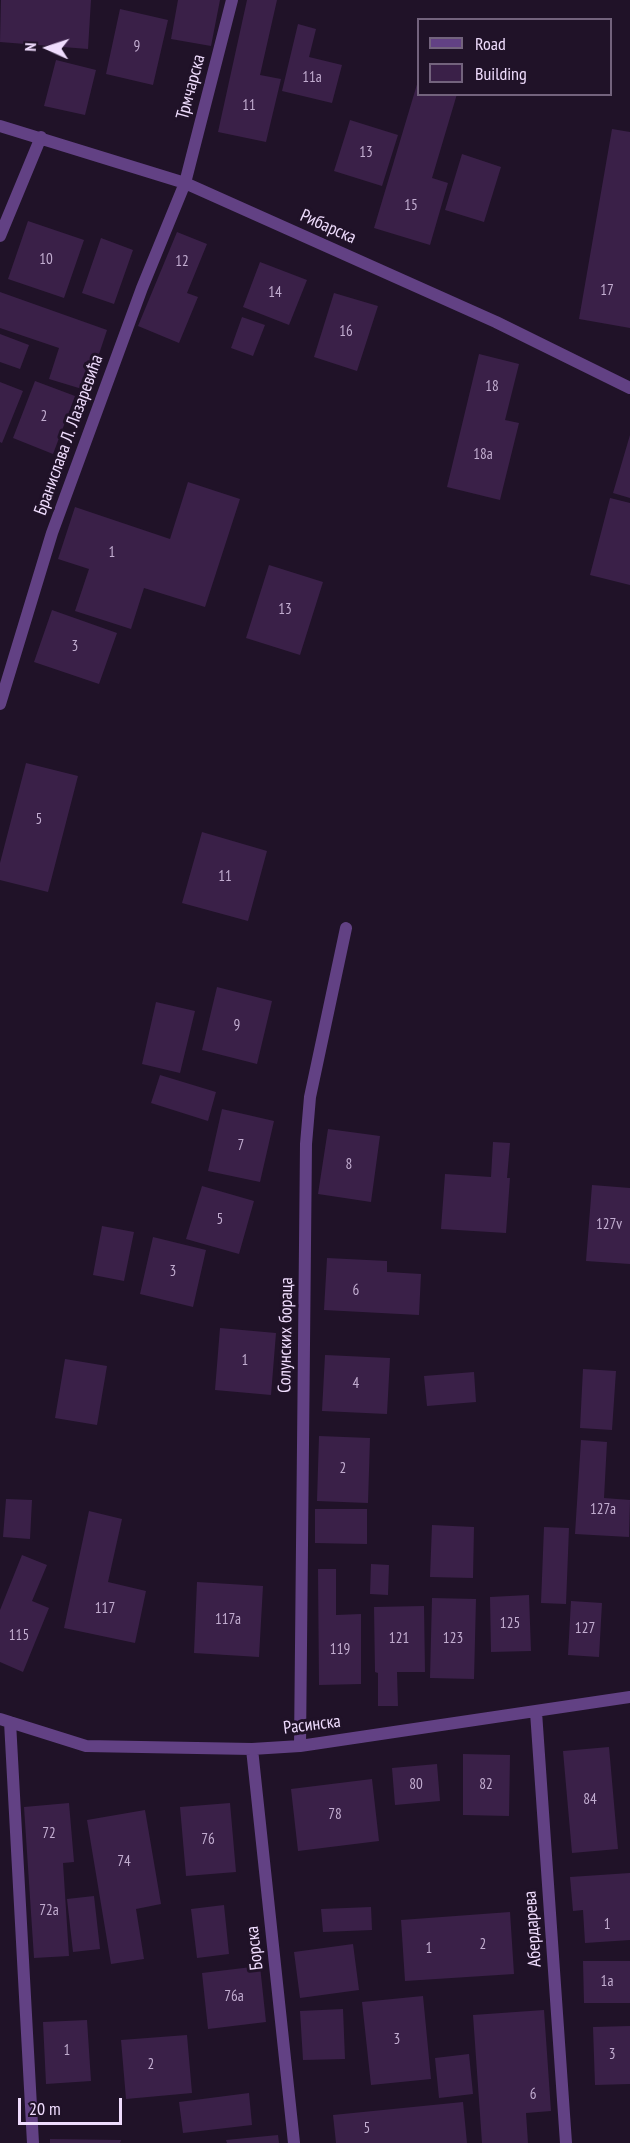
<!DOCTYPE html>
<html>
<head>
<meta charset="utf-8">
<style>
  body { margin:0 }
  #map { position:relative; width:630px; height:2143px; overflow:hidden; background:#201228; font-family:"PT Sans Narrow",sans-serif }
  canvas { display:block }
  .legend { position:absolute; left:417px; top:18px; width:195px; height:78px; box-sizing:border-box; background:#201228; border:2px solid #73637d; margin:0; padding:8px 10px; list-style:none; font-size:18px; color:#efdcfd }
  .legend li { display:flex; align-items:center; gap:12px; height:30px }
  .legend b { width:30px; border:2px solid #73637d }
  .north { position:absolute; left:18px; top:18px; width:60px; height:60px; -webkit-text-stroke:4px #201228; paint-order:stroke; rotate:273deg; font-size:16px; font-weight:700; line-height:24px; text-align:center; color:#efdcfd }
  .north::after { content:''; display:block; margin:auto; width:21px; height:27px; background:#efdcfd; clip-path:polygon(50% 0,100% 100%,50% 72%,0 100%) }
  .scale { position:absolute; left:18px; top:2098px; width:104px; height:27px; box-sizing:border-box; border:3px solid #efdcfd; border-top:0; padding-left:8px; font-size:18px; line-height:21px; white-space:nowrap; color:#efdcfd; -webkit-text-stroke:4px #201228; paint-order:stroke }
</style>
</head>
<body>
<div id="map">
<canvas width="630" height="2143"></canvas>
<ul class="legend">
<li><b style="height:8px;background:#624184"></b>Road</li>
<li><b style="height:16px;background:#3a2048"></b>Building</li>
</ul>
<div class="north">N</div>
<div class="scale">20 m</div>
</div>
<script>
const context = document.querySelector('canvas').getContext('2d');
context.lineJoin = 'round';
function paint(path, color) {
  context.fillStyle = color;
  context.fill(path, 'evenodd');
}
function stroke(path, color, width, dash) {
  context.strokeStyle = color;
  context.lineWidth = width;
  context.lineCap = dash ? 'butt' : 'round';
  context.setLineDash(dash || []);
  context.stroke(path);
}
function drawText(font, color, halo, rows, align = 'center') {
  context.font = font + ' "PT Sans Narrow",sans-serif';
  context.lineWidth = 6;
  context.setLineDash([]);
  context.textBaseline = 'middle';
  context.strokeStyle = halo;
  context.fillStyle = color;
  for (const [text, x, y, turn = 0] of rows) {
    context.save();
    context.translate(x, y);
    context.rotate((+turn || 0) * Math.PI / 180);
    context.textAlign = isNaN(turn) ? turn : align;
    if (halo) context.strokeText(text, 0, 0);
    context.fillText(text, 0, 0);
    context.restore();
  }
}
paint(new Path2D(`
  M1 0H91L88 49 0 42Z
  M178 0H220L211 46 171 39Z
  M247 0H277L260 75 281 79 266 142 218 132Z
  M120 9 168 20 153 85 106 74Z
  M298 24 316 29 309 57 342 65 332 103 282 91Z
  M56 60 96 70 85 115 44 106Z
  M418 81V94H457L432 178 448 183 430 245 374 228Z
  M350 120 398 135 382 186 334 171Z
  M612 129 630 132V328L579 319Z
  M462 154 501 167 484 222 445 210Z
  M28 221 84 240 64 298 8 279Z
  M177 232 207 244 187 293 198 297 179 343 138 326Z
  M101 238 133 250 114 304 82 293Z
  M260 262 307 280 289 325 243 307Z
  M0 292 107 330 97 360 101 361 92 392 49 379 59 348 0 328Z
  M334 293 378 306 357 371 314 357Z
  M242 317 265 325 253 356 231 348Z
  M0 334 29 345 20 369 0 362Z
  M479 354 519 364 505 420 519 423 500 500 447 487Z
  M35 381 75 396 53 454 13 438Z
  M0 382 23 391 2 443 0 442Z
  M630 435V498L613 493Z
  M188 482 240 499 205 607 144 588 131 629 75 611 89 569 58 559 75 507 170 539Z
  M610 498 630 503V585L590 575Z
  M269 565 323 582 300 655 246 638Z
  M52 610 117 633 99 684 34 662Z
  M26 763 78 776 48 892 0 880V863Z
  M202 832 267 851 248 921 182 903Z
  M217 987 272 1001 257 1064 202 1050Z
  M156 1002 195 1011 180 1073 142 1064Z
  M160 1075 216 1092 208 1121 151 1103Z
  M222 1109 274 1121 260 1182 208 1171Z
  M328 1129 380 1136 371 1202 318 1194Z
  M493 1142 510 1143 507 1178H510L506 1233 441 1229 445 1174 491 1177Z
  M592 1185 630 1188V1264L586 1261Z
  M202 1186 254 1201 239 1254 186 1239Z
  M102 1226 134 1232 124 1281 93 1275Z
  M153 1237 206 1250 193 1307 140 1294Z
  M327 1258 387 1261V1272L421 1274 419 1315 324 1310Z
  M220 1328 276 1333 271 1395 215 1390Z
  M325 1355 390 1358 387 1414 322 1411Z
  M65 1359 107 1366 97 1425 55 1418Z
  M583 1369 616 1371 612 1430 580 1428Z
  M474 1372 476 1402 427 1406 424 1376Z
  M319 1436 370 1438 368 1503 317 1501Z
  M581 1440 607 1442 604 1498 630 1500 629 1537 575 1534Z
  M6 1499 32 1500 30 1539 3 1537Z
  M315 1509H367V1544L315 1543Z
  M89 1511 122 1519 108 1582 146 1591 135 1643 64 1628Z
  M432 1525 474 1527 473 1578 430 1577Z
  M544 1527 569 1528 566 1604 541 1603Z
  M22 1555 47 1565 32 1601 49 1608 23 1672 0 1662V1610Z
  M371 1564 389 1565 388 1595 370 1594Z
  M318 1569H336V1615L361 1614V1684L319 1685Z
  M197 1582 263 1586 259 1657 194 1653Z
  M529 1595 531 1651 491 1652 490 1597Z
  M432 1598 476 1599 474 1679 430 1678Z
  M571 1601 602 1603 599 1657 568 1655Z
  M424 1606 425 1672H397L398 1706H378V1673L375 1672 374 1607Z
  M609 1747 618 1849 572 1853 563 1751Z
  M463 1754 510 1755 509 1816 463 1815Z
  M437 1764 440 1801 395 1805 392 1768Z
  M372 1779 379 1841 298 1851 291 1789Z
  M69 1803 74 1862 63 1863 69 1956 34 1958 24 1807Z
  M230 1803 236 1872 186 1876 180 1807Z
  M145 1810 161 1904 136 1909 144 1959 111 1964 87 1820Z
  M630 1873V1940L585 1943 583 1910 573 1911 570 1877Z
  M94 1896 100 1949 73 1952 67 1899Z
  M224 1905 229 1954 197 1958 191 1909Z
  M371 1907 372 1930 323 1932 321 1909Z
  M510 1912 514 1974 405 1981 401 1920Z
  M353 1944 359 1990 300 1998 294 1952Z
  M583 1961H630V2003H584Z
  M260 1966 266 2022 208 2029 202 1973Z
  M423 1996 431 2079 371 2085 362 2002Z
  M343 2009 345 2059 303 2060 300 2011Z
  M544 2010 551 2111 526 2113 528 2143H482L473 2015Z
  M87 2020 91 2081 46 2084 43 2022Z
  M630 2026V2084L595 2085 593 2027Z
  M187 2035 192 2093 126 2099 121 2040Z
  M469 2054 473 2094 439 2098 435 2058Z
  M249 2093 252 2125 183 2133 179 2102Z
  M463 2102 467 2143H336L333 2115Z
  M278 2135 279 2143H227L226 2140Z
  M50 2139 121 2140 120 2143H50Z`), '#3a2048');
stroke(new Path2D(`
  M0 126 185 183 496 322 630 388
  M0 236 41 137
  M0 704 52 533 142 288 185 183 232 0
  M536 1712 566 2143
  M0 1719 86 1746 252 1749 300 1746 630 1697
  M10 1722 33 2143
  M300 1746 306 1144 310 1097 346 928
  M252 1749 294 2143`), '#624184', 12);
drawText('15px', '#c2add0', null, [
  ["9",137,47],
  ["11a",312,78],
  ["11",249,106],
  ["13",366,153],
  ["15",411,206],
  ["10",46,260],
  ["12",182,262],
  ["17",607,291],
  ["14",275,293],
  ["16",346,332],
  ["18",492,387],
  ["2",44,417],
  ["18a",483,455],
  ["1",112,553],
  ["13",285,610],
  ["3",75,647],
  ["5",39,820],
  ["11",225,877],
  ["9",237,1026],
  ["7",241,1146],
  ["8",349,1165],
  ["5",220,1220],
  ["127v",609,1225],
  ["3",173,1272],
  ["6",356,1291],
  ["1",245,1361],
  ["4",356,1384],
  ["2",343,1469],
  ["127a",603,1510],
  ["117",105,1609],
  ["117a",228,1620],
  ["125",510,1624],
  ["127",585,1629],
  ["115",19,1636],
  ["121",399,1639],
  ["123",453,1639],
  ["119",340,1650],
  ["80",416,1785],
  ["82",486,1785],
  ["84",590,1800],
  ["78",335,1815],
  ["72",49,1834],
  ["76",208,1840],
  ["74",124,1862],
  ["72a",49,1911],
  ["1",607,1925],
  ["2",483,1945],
  ["1",429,1949],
  ["1a",607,1982],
  ["76a",234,1997],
  ["3",397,2040],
  ["1",67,2051],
  ["3",612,2055],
  ["2",151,2065],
  ["6",533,2095],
  ["5",367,2129]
]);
drawText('18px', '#efdcfd', '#201228', [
  ["Трмчарска",191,87,-75],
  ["Рибарска",328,227,24],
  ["Бранислава Л. Лазаревића",69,435,-70],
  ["Солунских бораца",286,1335,-89],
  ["Расинска",312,1725,-7],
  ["Абердарева",533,1929,-94],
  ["Борска",255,1948,-96]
]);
</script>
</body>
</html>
